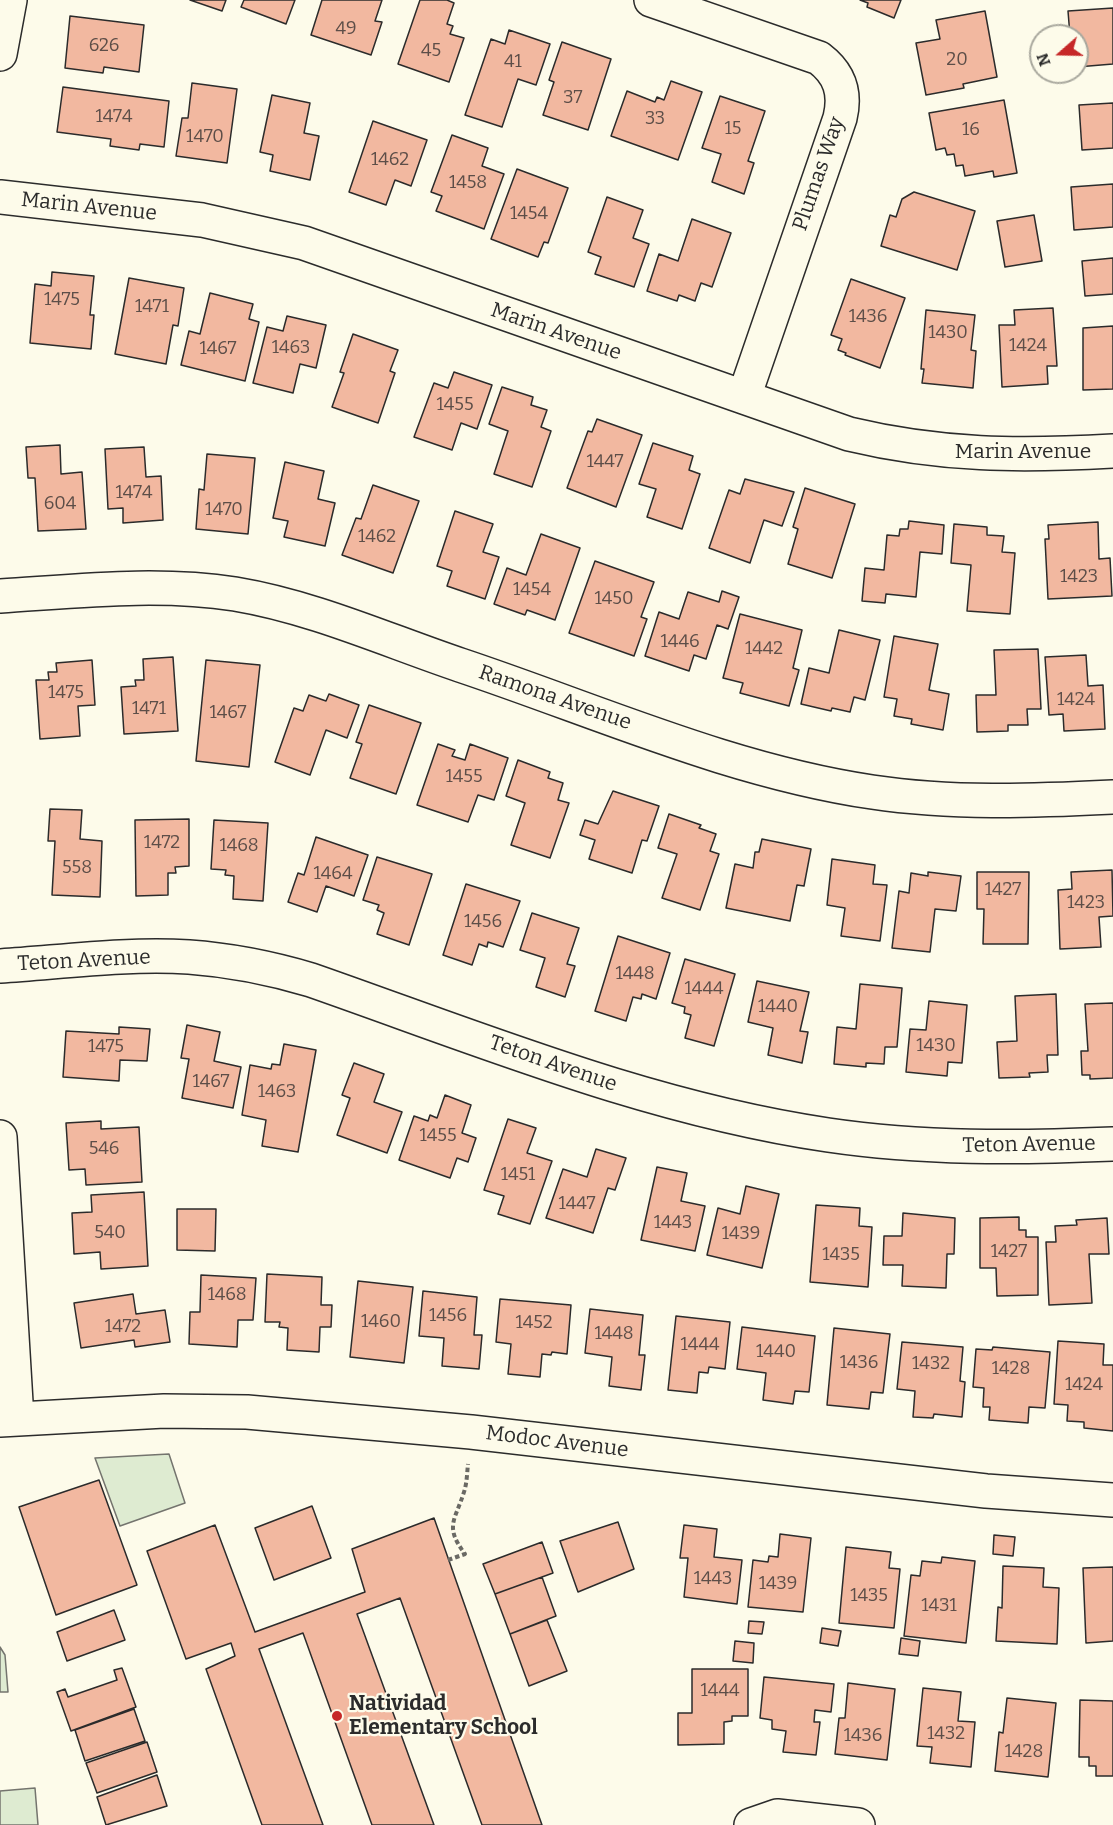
<!DOCTYPE html>
<html>
<head>
<meta charset="utf-8">
<style>
  body { margin:0 }
  #map { position:relative; width:1113px; height:1825px; overflow:hidden; background:#fdfbea; font-family:Bitter,serif }
  canvas { display:block }
  .north { position:absolute; left:1029px; top:24px; width:60px; height:60px; box-sizing:border-box; background:#fdfbea; border:2px solid #a9a89e; border-radius:50%; rotate:250deg; font-size:16px; font-weight:700; line-height:24px; text-align:center; color:#2b2b2b }
  .north::after { content:''; display:block; margin:auto; width:21px; height:27px; background:#c62828; clip-path:polygon(50% 0,100% 100%,50% 72%,0 100%) }
</style>
</head>
<body>
<div id="map">
<canvas width="1113" height="1825"></canvas>
<div class="north">N</div>
</div>
<script>
const context = document.querySelector('canvas').getContext('2d');
context.lineJoin = 'round';
function paint(path, color) {
  context.fillStyle = color;
  context.fill(path, 'evenodd');
}
function stroke(path, color, width, dash) {
  context.strokeStyle = color;
  context.lineWidth = width;
  context.lineCap = dash ? 'butt' : 'round';
  context.setLineDash(dash || []);
  context.stroke(path);
}
function drawText(font, color, halo, rows, align = 'center') {
  context.font = font + ' Bitter,serif';
  context.lineWidth = 4.5;
  context.setLineDash([]);
  context.textBaseline = 'middle';
  context.strokeStyle = halo;
  context.fillStyle = color;
  for (const [text, x, y, turn = 0] of rows) {
    context.save();
    context.translate(x, y);
    context.rotate((+turn || 0) * Math.PI / 180);
    context.textAlign = isNaN(turn) ? turn : align;
    if (halo) context.strokeText(text, 0, 0);
    context.fillText(text, 0, 0);
    context.restore();
  }
}
const green = new Path2D(`
  M169 1454 185 1503 120 1526 95 1458Z
  M0 1647 5 1655 8 1692H0Z
  M35 1788 38 1825H0V1791Z`);
paint(green, '#deebd1');
stroke(green, '#74746e', 1.5);
const building = new Path2D(`
  M190 0H226L222 11Z
  M244 0H295L286 24 241 7Z
  M322 0H382L375 21 382 22 371 55 311 35Z
  M420 0H447L454 3 447 24 453 26 450 34 464 38 449 82 398 64Z
  M860 0H901L894 18 867 7 868 3Z
  M1113 8V64L1077 67V36H1070L1068 11Z
  M985 11 997 77 963 84 964 88 926 95 916 43 940 39 936 20Z
  M70 16 144 25 139 72 104 67 103 73 65 68Z
  M509 30 550 44 536 85 518 79 502 127 465 115 491 39 505 44Z
  M562 42 611 59 588 130 543 115 554 82 549 80Z
  M671 81 702 92 678 160 611 136 627 91 655 102 657 97 664 100Z
  M192 83 237 89 227 163 176 156 182 118H188Z
  M63 87 169 101 164 147 140 144 139 150 110 146 111 139 57 132Z
  M272 95 310 103 304 133 319 136 310 180 270 171 273 155 260 152Z
  M720 96 765 111 748 161 754 163 744 194 712 182 721 154 702 148Z
  M1004 100 1017 173 994 177 993 171 965 176 963 165 956 166 954 154 947 155 945 148 936 150 929 113Z
  M1113 103V148L1082 150 1079 105Z
  M373 121 427 140 411 186 395 180 386 205 349 192Z
  M452 135 488 148 482 166 504 174 484 229 436 211 442 196 431 192Z
  M517 169 568 188 548 243 544 242 538 257 491 239Z
  M1113 184V227L1074 230 1071 187Z
  M914 192 975 211 957 270 881 246 890 215 896 217 902 199Z
  M607 197 643 210 633 238 649 244 634 287 595 274 601 257 588 252Z
  M1034 215 1042 261 1005 267 997 221Z
  M692 219 731 233 712 287 701 283 695 301 679 295 677 301 647 291 659 254 678 261Z
  M1113 258V294L1085 296 1082 261Z
  M52 272 94 276 90 315H94L91 349 30 343 35 284 51 286Z
  M129 278 184 288 178 326 173 325 166 364 115 354Z
  M851 279 905 298 880 368 845 355 846 353 838 350 842 339 831 335Z
  M210 293 253 304 249 319 259 322 245 381 181 365 189 331 200 334Z
  M1053 308 1057 366H1047L1048 384 1002 387 999 325H1015L1014 310Z
  M926 310 975 315 971 350 976 351 973 388 922 383 924 369H921Z
  M287 316 326 325 316 368 300 364 293 393 253 383 267 327 283 331Z
  M1113 326V389L1083 390V328Z
  M353 334 398 350 390 371 395 373 378 423 332 407 344 373 340 372Z
  M454 372 492 385 477 429 461 423 452 450 414 437 434 383 448 388Z
  M502 387 533 397 531 405 547 410 541 427 551 431 532 487 494 474 508 431 489 424Z
  M597 419 642 435 616 507 567 488 588 431 592 432Z
  M653 443 693 456 689 470 700 474 682 529 647 517 656 489 639 484Z
  M60 445 61 474 82 472 86 529 38 531 35 478H28L26 447Z
  M144 447 146 477 161 476 163 520 123 523V508L108 509 105 449Z
  M207 454 255 458 248 534 196 529 199 489 204 490Z
  M285 462 324 471 318 499 335 503 325 546 284 537 288 521 273 518Z
  M745 479 794 492 782 526 764 520 750 563 709 548 729 490 740 494Z
  M373 485 419 501 393 573 342 555 356 518 361 519Z
  M805 488 855 504 832 578 788 564 798 529 793 527Z
  M455 511 493 524 483 552 499 557 485 599 447 586 452 571 437 566Z
  M909 521 944 525 942 554 920 552 916 597 886 594 885 603 862 601 865 568 884 570 887 535 899 536 900 529H908Z
  M1098 522 1099 559 1110 558 1112 596 1048 599 1045 539H1049L1048 525Z
  M954 524 987 527V535L1004 536 1002 552 1015 553 1010 614 967 611 971 565 951 563Z
  M541 534 580 548 555 620 527 610 525 615 494 604 507 568 526 575Z
  M595 561 654 582 641 617 647 619 634 656 569 633Z
  M722 591 739 597 728 629 717 625 706 659 694 655 689 671 645 656 659 612 679 619 688 592 719 602Z
  M740 614 802 630 793 668 799 670 789 706 740 693 743 683 723 678Z
  M839 630 880 640 865 700 854 697 850 712 832 708 831 711 801 704 809 668 829 673Z
  M894 636 938 644 929 690 949 694 943 730 911 724 912 719 894 716 897 699 884 697Z
  M1038 649 1041 709H1027L1028 725H1008V731L977 732 976 695H996L994 650Z
  M1086 655 1088 686 1103 685 1105 729 1064 731 1063 714 1049 715 1045 657Z
  M173 657 178 731 124 734 121 687 136 686 135 680H144L143 659Z
  M92 660 95 705 78 706 80 736 40 739 36 680H49L48 672H57L56 663Z
  M206 660 260 665 249 767 196 761Z
  M329 694 359 705 347 738 326 730 310 775 275 762 294 708 303 711 309 695 326 701Z
  M369 705 421 723 396 794 350 778 362 744 356 742Z
  M438 744 455 750 452 756 465 760 470 744 508 758 494 800 478 795 468 822 417 805Z
  M518 760 550 772 548 778 563 783 558 800 569 803 550 858 511 845 525 803 506 796Z
  M613 791 659 806 647 841 642 840 632 873 589 859 595 840 580 835 585 820 598 824Z
  M50 809 82 810 80 839 102 841 100 897 52 895 55 841H48Z
  M669 814 701 825 699 828 716 834 710 851 719 854 700 910 662 898 677 854 658 848Z
  M189 819V866L175 867 176 873H168V895L136 896 135 820Z
  M214 820 268 823 263 901 233 899 234 876 225 875 226 870 211 869Z
  M316 837 368 855 354 896 326 886 317 912 288 902 298 873 304 875Z
  M762 839 811 849 804 886 797 885 790 921 726 908 735 864 753 868 755 852H759Z
  M377 857 432 874 409 945 377 934 384 913 377 910 379 905 363 900Z
  M832 859 875 865 873 884 887 885 880 941 841 936 845 908 827 905Z
  M1112 870 1113 916 1099 917 1101 947 1060 949 1058 890 1072 889 1071 872Z
  M928 872 961 876 956 911 935 909 930 952 892 948 899 891 909 893 911 873 928 876Z
  M977 872H1029L1028 944H983L984 909H977Z
  M466 884 520 901 503 947 488 942 487 947 479 944 472 965 443 955Z
  M532 913 579 928 567 964 575 966 565 997 536 987 545 958 520 950Z
  M618 936 670 953 656 999 642 994 641 999 633 997 626 1021 595 1011Z
  M685 959 735 974 714 1046 685 1038 691 1015 684 1013 685 1007 672 1003Z
  M757 981 809 992 800 1031 808 1032 802 1063 768 1055 773 1028 748 1022Z
  M860 984 902 988 897 1047H885L884 1064 866 1063V1067L834 1064 837 1027 856 1029Z
  M1056 994 1058 1055H1047L1048 1072 1029 1073 1030 1077 999 1078 997 1042 1017 1041 1015 996Z
  M929 1001 967 1005 962 1063 948 1062 947 1076 906 1072 910 1029 926 1030Z
  M1113 1003V1078L1090 1079V1075H1082L1081 1051H1088L1085 1004Z
  M187 1025 220 1032 214 1061 241 1067 233 1108 182 1098 189 1059 181 1058Z
  M119 1027 150 1029 147 1061 120 1060 119 1081 63 1077 66 1031 119 1034Z
  M284 1044 316 1050 298 1152 262 1146 266 1120 242 1115 250 1065 271 1069 272 1064 280 1065Z
  M354 1063 384 1074 374 1102 402 1112 387 1153 337 1135 350 1098 342 1095Z
  M445 1095 471 1105 462 1133 476 1138 468 1162 457 1158 450 1178 399 1160 414 1116 428 1121 430 1115 437 1118Z
  M508 1119 536 1128 527 1153 552 1161 530 1224 498 1214 504 1196 484 1190Z
  M101 1121V1129L139 1127 142 1182 86 1185 85 1169 69 1170 66 1123Z
  M596 1149 626 1158 615 1190 608 1188 593 1233 546 1218 563 1169 587 1177Z
  M657 1167 687 1173 681 1201 705 1206 695 1251 641 1240Z
  M746 1186 779 1194 762 1268 707 1255 718 1208 740 1214Z
  M144 1192 148 1266 101 1269 100 1252 74 1254 72 1213 92 1212 91 1195Z
  M816 1205 860 1208 859 1226 872 1227 868 1287 810 1282Z
  M177 1209H216L215 1251 177 1250Z
  M903 1213 955 1218 954 1254H947L946 1288 902 1286 903 1265H883L884 1236H902Z
  M1019 1217V1230H1026V1237H1038V1295L997 1296 996 1268H980V1218Z
  M1107 1218 1109 1254H1089L1092 1303 1049 1305 1046 1242H1056L1055 1226 1077 1225 1076 1220Z
  M267 1274 322 1277 321 1305H332L331 1327H320L319 1352 287 1350 288 1328 279 1327 280 1322H265Z
  M201 1275 256 1278 253 1320H238L237 1347 189 1344 190 1312H200Z
  M358 1281 413 1287 404 1363 350 1357Z
  M423 1291 477 1297 474 1335H482L479 1369 442 1366 444 1338 419 1336Z
  M133 1294 136 1314 165 1310 170 1342 135 1347 134 1340 81 1348 74 1303Z
  M500 1299 571 1305 567 1354 552 1352 551 1355 542 1354 540 1377 508 1374 511 1344 496 1342Z
  M590 1309 643 1315 639 1355H645L641 1390 609 1386 612 1357 585 1353Z
  M676 1316 730 1322 725 1369 709 1367 708 1373 699 1372 697 1393 668 1390Z
  M742 1327 815 1336 809 1392 795 1391 793 1404 763 1400 766 1373 737 1369Z
  M834 1328 890 1334 883 1393 871 1392 869 1409 827 1405Z
  M1058 1341 1104 1344 1103 1365H1113V1431L1084 1428V1422L1067 1421 1068 1405 1054 1404Z
  M902 1342 963 1347 960 1381 965 1382 962 1417 934 1414 933 1418 913 1417 915 1391 897 1389Z
  M993 1347 1050 1352 1045 1408 1029 1407 1028 1423 989 1420 990 1407H983L984 1388 973 1387 976 1349 992 1350Z
  M99 1480 137 1585 56 1615 19 1507Z
  M312 1506 331 1558 274 1580 255 1528Z
  M434 1518 542 1825H482L400 1598 357 1614 434 1825H372L303 1633 259 1649 323 1825H262L206 1669 235 1656 231 1643 186 1659 147 1551 215 1525 255 1632 365 1592 352 1549Z
  M618 1522 634 1569 578 1592 560 1541Z
  M684 1525 717 1529 714 1557 742 1560 737 1604 684 1597 688 1558H680Z
  M780 1534 811 1538 803 1612 748 1607 753 1560 768 1562 769 1556 778 1557Z
  M994 1535 1015 1537 1013 1556 993 1554Z
  M542 1542 553 1573 495 1594 483 1564Z
  M846 1547 891 1552 889 1568 900 1569 894 1628 839 1623Z
  M942 1557 975 1561 966 1643 904 1636 911 1575 920 1576 922 1561 941 1563Z
  M1003 1566 1044 1568 1043 1587 1059 1588 1057 1644 996 1641 998 1607 1002 1608Z
  M1113 1567V1641L1086 1643 1083 1568Z
  M542 1577 556 1616 510 1634 495 1594Z
  M114 1610 125 1640 67 1661 57 1632Z
  M547 1620 567 1671 529 1686 510 1634Z
  M749 1621 764 1622 762 1634 748 1633Z
  M822 1628 841 1631 838 1646 820 1643Z
  M901 1638 920 1641 918 1656 899 1654Z
  M735 1641 754 1643 753 1663 733 1661Z
  M122 1668 136 1707 71 1731 57 1692 65 1689 68 1697 117 1680 114 1670Z
  M692 1669H748V1716H732V1721L724 1722V1744L678 1745V1713H692Z
  M764 1677 834 1684 831 1712 815 1710 814 1722H820L816 1755 783 1752 786 1731 772 1729V1720L760 1718Z
  M848 1683 895 1689 887 1760 835 1754 839 1718H845Z
  M923 1688 961 1692 958 1721 975 1722 971 1767 930 1763 932 1747 917 1746Z
  M1007 1698 1056 1703 1048 1777 995 1771 999 1732 1003 1733Z
  M1080 1700 1113 1701V1776H1096V1766H1089V1757H1079Z
  M134 1709 145 1741 85 1761 75 1730Z
  M147 1742 157 1772 97 1793 86 1763Z
  M157 1775 167 1806 106 1825 97 1797Z`);
paint(building, '#f2b8a0');
stroke(building, '#2b2b2b', 1.5);
const minor = new Path2D(`
  M651 0 819 58C840 74 846 93 840 118L744 397
  M0 54 10 0
  M0 197 202 220 304 243 849 434C941 456 1019 456 1113 451
  M0 596C79 591 157 582 235 594 313 607 386 640 460 665 595 710 730 771 872 792 952 804 1032 801 1113 797
  M0 966C62 962 127 953 189 957 231 960 271 968 311 980 480 1039 650 1109 828 1135 923 1149 1018 1148 1113 1144
  M0 1137 17 1419
  M0 1420 164 1411 247 1412 471 1432 986 1491 1113 1500
  M751 1825 777 1816 858 1825`);
stroke(minor, '#2b2b2b', 36);
stroke(new Path2D(`
  M448 1560 465 1554C444 1526 455 1521 464 1492 467 1483 467 1473 468 1464`), '#6a6964', 4, [4.5, 3]);
stroke(minor, '#fdfbea', 33);
for (const [x, y, r, color] of [
  [337,1716,6,"#c62828"]
]) {
  const dot = new Path2D();
  dot.arc(x, y, r, 0, 2 * Math.PI);
  context.fillStyle = color;
  context.fill(dot);
  stroke(dot, '#fdfbea', 2);
}
drawText('18px', '#5d4e48', null, [
  ["49",346,29],
  ["626",104,46],
  ["45",431,51],
  ["20",957,60],
  ["41",513,62],
  ["37",573,98],
  ["1474",114,117],
  ["33",655,119],
  ["15",733,129],
  ["16",971,130],
  ["1470",205,137],
  ["1462",390,160],
  ["1458",468,183],
  ["1454",529,214],
  ["1475",62,300],
  ["1471",152,307],
  ["1436",868,317],
  ["1430",948,333],
  ["1424",1028,346],
  ["1463",291,348],
  ["1467",218,349],
  ["1455",455,405],
  ["1447",605,462],
  ["1474",134,493],
  ["604",60,504],
  ["1470",224,510],
  ["1462",377,537],
  ["1423",1079,577],
  ["1454",532,590],
  ["1450",614,599],
  ["1446",680,642],
  ["1442",764,649],
  ["1475",66,693],
  ["1424",1076,700],
  ["1471",149,709],
  ["1467",228,713],
  ["1455",464,777],
  ["1472",162,843],
  ["1468",239,846],
  ["558",77,868],
  ["1464",333,874],
  ["1427",1003,890],
  ["1423",1086,903],
  ["1456",483,922],
  ["1448",635,974],
  ["1444",704,989],
  ["1440",778,1007],
  ["1430",936,1046],
  ["1475",106,1047],
  ["1467",211,1082],
  ["1463",277,1092],
  ["1455",438,1136],
  ["546",104,1149],
  ["1451",518,1175],
  ["1447",577,1204],
  ["1443",673,1223],
  ["540",110,1233],
  ["1439",741,1234],
  ["1427",1009,1252],
  ["1435",841,1255],
  ["1468",227,1295],
  ["1456",448,1316],
  ["1460",381,1322],
  ["1452",534,1323],
  ["1472",123,1327],
  ["1448",614,1334],
  ["1444",700,1345],
  ["1440",776,1352],
  ["1436",859,1363],
  ["1432",931,1364],
  ["1428",1011,1369],
  ["1424",1084,1385],
  ["1443",713,1579],
  ["1439",778,1584],
  ["1435",869,1596],
  ["1431",939,1606],
  ["1444",720,1691],
  ["1432",946,1734],
  ["1436",863,1736],
  ["1428",1024,1752]
]);
drawText('21px', '#2b2b2b', '#fdfbea', [
  ["Plumas Way",819,174,-71],
  ["Marin Avenue",89,207,6],
  ["Marin Avenue",556,332,19],
  ["Marin Avenue",1023,452],
  ["Ramona Avenue",555,698,19],
  ["Teton Avenue",84,961,-3],
  ["Teton Avenue",553,1064,19],
  ["Teton Avenue",1029,1145,-1],
  ["Modoc Avenue",557,1442,7]
]);
drawText('bold 21px', '#2b2b2b', '#fdfbea', [
  ["Natividad",349,1704],
  ["Elementary School",349,1728]
], 'left');
</script>
</body>
</html>
